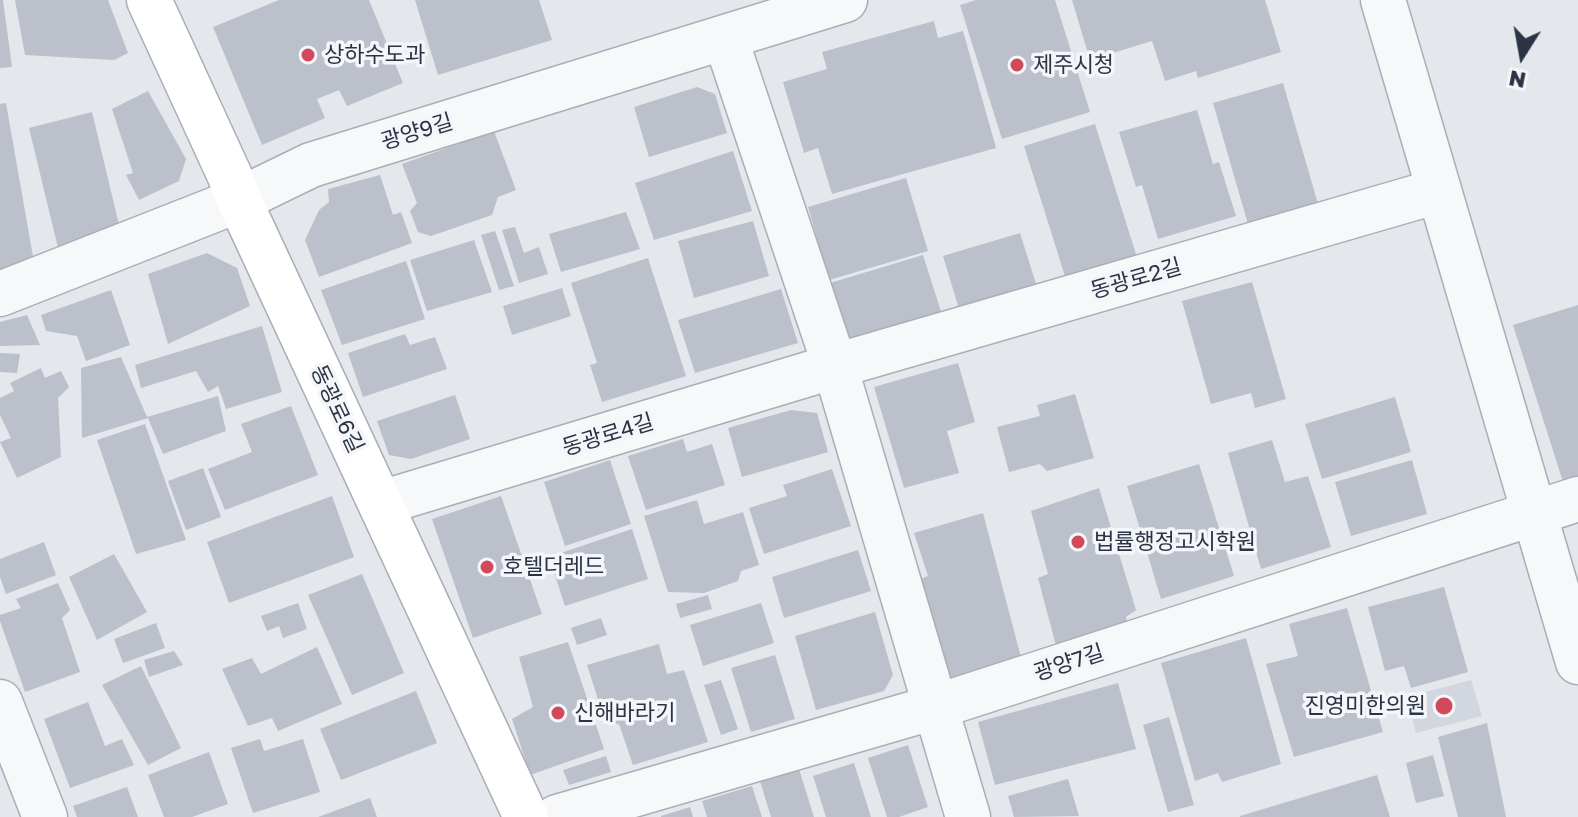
<!DOCTYPE html>
<html>
<head>
<meta charset="utf-8">
<style>
  body { margin:0 }
  #map { position:relative; width:1578px; height:817px; overflow:hidden; background:#e4e7ec; font-family:"Golos Text",sans-serif }
  canvas { display:block }
  .north { position:absolute; left:1482px; top:16px; width:80px; height:80px; -webkit-text-stroke:6px #f4f6f9; paint-order:stroke; rotate:191deg; font-size:22px; font-weight:700; line-height:32px; text-align:center; color:#2b3445 }
  .north::after { content:''; display:block; margin:auto; width:28px; height:36px; background:#2b3445; clip-path:polygon(50% 0,100% 100%,50% 72%,0 100%) }
</style>
</head>
<body>
<div id="map">
<canvas width="1578" height="817"></canvas>
<div class="north">N</div>
</div>
<script>
const context = document.querySelector('canvas').getContext('2d');
context.lineJoin = 'round';
function paint(path, color) {
  context.fillStyle = color;
  context.fill(path, 'evenodd');
}
function stroke(path, color, width, dash) {
  context.strokeStyle = color;
  context.lineWidth = width;
  context.lineCap = dash ? 'butt' : 'round';
  context.setLineDash(dash || []);
  context.stroke(path);
}
function drawText(font, color, halo, rows, align = 'center') {
  context.font = font + ' "Golos Text","Noto Sans KR",sans-serif';
  context.lineWidth = 7;
  context.setLineDash([]);
  context.textBaseline = 'middle';
  context.strokeStyle = halo;
  context.fillStyle = color;
  for (const [text, x, y, turn = 0] of rows) {
    context.save();
    context.translate(x, y);
    context.rotate((+turn || 0) * Math.PI / 180);
    context.textAlign = isNaN(turn) ? turn : align;
    if (halo) context.strokeText(text, 0, 0);
    context.fillText(text, 0, 0);
    context.restore();
  }
}
paint(new Path2D(`
  M1471 680 1482 716 1416 733 1407 697Z`), '#d2d6de');
paint(new Path2D(`
  M0 0H3L12 67 0 68Z
  M15 0H108L128 53 114 60 25 55Z
  M279 0H369L403 83 347 106 339 90 317 99 325 118 262 145 213 27Z
  M415 0H539L552 40 438 75Z
  M976 0H1055L1090 112 1002 139 960 5Z
  M1072 0H1265L1281 52 1198 78 1196 71 1165 81 1152 41 1090 60Z
  M934 21 938 38 963 31 996 148 832 194 818 148 804 153 783 82 827 69 822 52Z
  M1283 83 1320 211 1250 231 1213 103Z
  M697 87 715 94 727 133 649 157 634 107Z
  M148 91 186 159 179 181 139 200 126 175 133 173 112 109Z
  M6 103 35 268 0 273V104Z
  M1197 110 1213 164 1219 162 1236 216 1158 239 1142 185 1136 187 1119 132Z
  M92 112 122 237 59 252 29 128Z
  M1095 124 1140 267 1069 289 1024 146Z
  M494 131 516 190 498 197 492 215 431 236 418 232 410 211 417 203 402 164Z
  M733 151 752 211 654 240 635 183Z
  M380 175 393 215 401 212 412 243 319 277 305 240 319 210 329 202 328 189Z
  M906 178 928 251 829 280 808 207Z
  M626 212 640 249 561 272 549 234Z
  M753 221 769 276 694 298 678 241Z
  M515 227 524 253 539 247 548 274 519 283 502 230Z
  M495 231 514 286 499 290 481 235Z
  M1020 233 1037 287 959 309 943 256Z
  M474 240 492 292 427 311 410 260Z
  M207 253 237 268 250 306 168 344 148 274Z
  M923 255 944 321 867 344 847 339 830 283Z
  M648 258 686 376 602 402 590 365 597 363 571 283Z
  M406 261 425 319 342 345 321 290Z
  M1252 282 1286 399 1255 408 1251 393 1211 404 1182 301Z
  M562 288 571 316 512 335 503 306Z
  M781 289 798 343 695 373 678 320Z
  M111 290 130 345 86 361 77 336 46 331 41 315Z
  M1578 305V480L1564 485 1513 325Z
  M27 315 40 345 0 346V322Z
  M262 326 282 392 226 409 218 386 208 392 196 371 141 388 135 365Z
  M405 334 410 345 435 337 447 369 363 397 348 353Z
  M0 353 20 354 17 373 0 372Z
  M121 357 147 417 218 396 226 431 163 454 148 418 82 438 81 368Z
  M958 363 975 422 947 431 959 473 904 488 874 387Z
  M41 368 45 378 61 371 69 387 58 398 61 457 17 478 0 442 11 438 0 415V398L14 391 10 383Z
  M1075 394 1094 458 1047 471 1040 464 1009 472 997 427 1040 416 1037 405Z
  M455 395 470 439 411 459 389 455 377 421Z
  M1395 397 1411 452 1322 479 1305 424Z
  M291 406 318 475 225 510 208 469 252 452 241 424Z
  M791 410 817 413 828 452 742 477 728 428Z
  M145 424 186 540 136 554 97 440Z
  M683 439 687 452 712 444 725 485 646 510 628 456Z
  M1272 440 1285 482 1308 476 1331 547 1261 569 1228 453Z
  M610 460 631 524 565 546 544 482Z
  M1412 460 1427 514 1351 536 1335 482Z
  M1199 464 1234 576 1161 599 1127 486Z
  M203 468 221 517 186 530 168 481Z
  M832 469 851 526 764 554 749 508 787 496 783 485Z
  M1099 488 1136 610 1126 617 1129 633 1058 653 1038 578 1048 574 1031 511Z
  M332 496 354 557 229 603 207 542Z
  M501 496 542 614 473 638 432 519Z
  M697 500 704 524 743 512 759 565 741 571 738 581 704 593 668 592 644 516Z
  M983 513 1023 665 968 683 943 675 917 580 928 576 914 533Z
  M632 529 648 579 565 606 549 557Z
  M44 542 56 575 6 594 0 577V559Z
  M858 550 871 591 784 618 772 577Z
  M114 554 147 612 97 640 69 577Z
  M362 574 404 673 352 695 308 595Z
  M58 583 70 610 62 618 80 672 25 692 0 621V615L21 608 16 599Z
  M1444 587 1468 672 1411 688 1404 666 1385 671 1368 607Z
  M708 595 712 609 680 618 676 604Z
  M298 603 307 629 283 638 279 626 267 631 261 616Z
  M761 603 774 643 703 666 690 625Z
  M1347 608 1383 732 1294 757 1266 664 1298 656 1289 624Z
  M875 612 893 675 884 691 816 710 795 636Z
  M601 618 607 635 577 645 571 628Z
  M156 623 165 648 123 663 114 639Z
  M1246 638 1281 764 1222 782 1218 773 1195 781 1161 663Z
  M568 642 604 749 530 775 512 719 533 707 519 657Z
  M659 644 667 674 684 670 708 742 633 765 619 724H606L587 665Z
  M317 647 342 704 278 731 272 718 248 726 222 669 252 658 261 674Z
  M174 651 183 665 149 677 144 660Z
  M775 655 795 719 751 732 731 668Z
  M141 666 181 748 148 765 102 685Z
  M721 680 738 729 721 735 704 685Z
  M1118 683 1136 749 995 785 978 722Z
  M416 691 437 743 341 780 320 729Z
  M88 702 105 746 122 739 134 765 70 788 44 719Z
  M1169 717 1194 805 1168 812 1143 725Z
  M1487 723 1506 817H1458L1438 737Z
  M260 739 264 751 303 739 320 792 253 813 231 748Z
  M908 745 928 807 899 817H887L868 758Z
  M209 752 228 804 192 817H164L148 775Z
  M1433 755 1444 796 1416 803 1406 763Z
  M606 756 611 772 569 785 563 770Z
  M854 763 871 817H826L813 776Z
  M799 769 814 817H771L760 781Z
  M1377 775 1390 817H1240V816Z
  M1068 779 1079 816 1014 817 1008 796Z
  M752 786 762 817H707L702 801Z
  M127 787 138 817H77L73 806Z
  M370 798 377 817H318Z
  M690 807 693 817H661V816Z`), '#bbc0ca');
const street = new Path2D(`
  M1383 0C1446 221 1515 441 1578 662
  M725 37 835 366 968 817
  M0 294 239 200 311 165 845 0
  M381 503 835 366 1438 191
  M0 702 45 817
  M557 817 935 707 1578 499`);
const secondary = new Path2D(`
  M149 0 229 174 239 200 526 817`);
stroke(street, '#a9aeb7', 47);
stroke(secondary, '#a9aeb7', 47);
stroke(street, '#f7f8fa', 44);
stroke(secondary, '#fff', 44);
for (const [x, y, r, color] of [
  [308,55,8,"#d1495b"],
  [1017,65,8,"#d1495b"],
  [1078,542,8,"#d1495b"],
  [487,567,8,"#d1495b"],
  [1444,706,10,"#d1495b"],
  [558,713,8,"#d1495b"]
]) {
  const dot = new Path2D();
  dot.arc(x, y, r, 0, 2 * Math.PI);
  context.fillStyle = color;
  context.fill(dot);
  stroke(dot, '#f4f6f9', 3);
}
drawText('22px', '#2b3445', '#f4f6f9', [
  ["상하수도과",324,55],
  ["제주시청",1033,65],
  ["법률행정고시학원",1094,542],
  ["호텔더레드",503,567],
  ["진영미한의원",1426,706,"right"],
  ["신해바라기",574,713]
], 'left');
drawText('22px', '#2b3445', '#f4f6f9', [
  ["광양9길",417,132,-17],
  ["동광로2길",1136,279,-16],
  ["동광로6길",337,409,65],
  ["동광로4길",608,435,-17],
  ["광양7길",1069,663,-18]
]);
</script>
</body>
</html>
